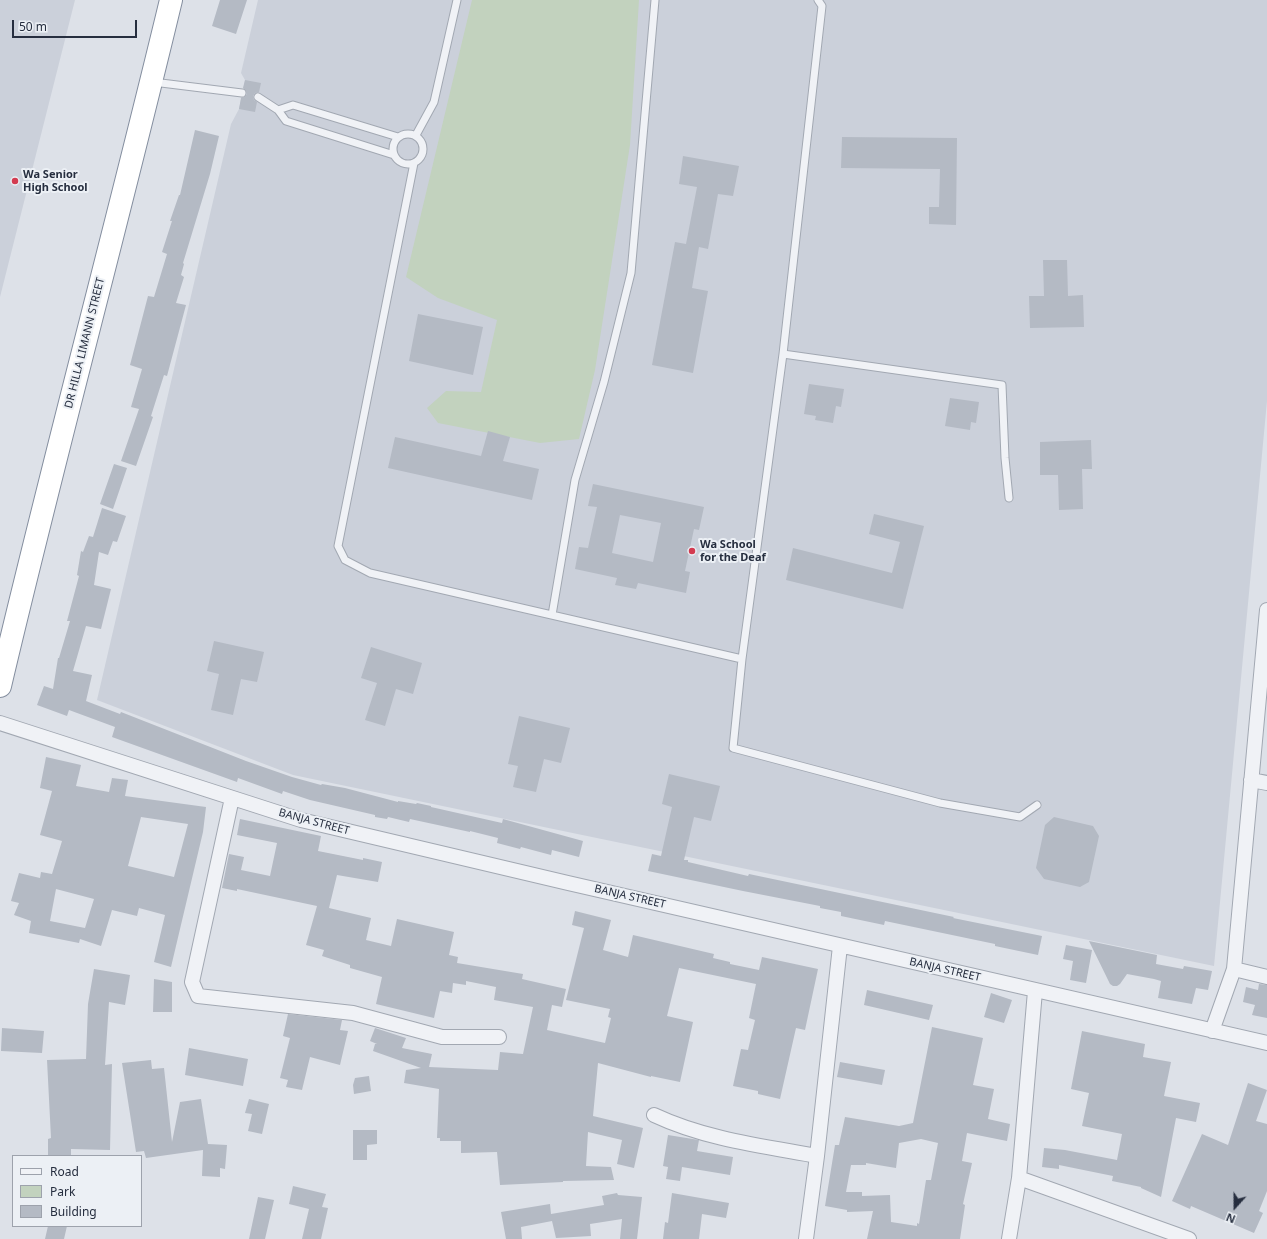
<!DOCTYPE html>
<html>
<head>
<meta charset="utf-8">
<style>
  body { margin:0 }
  #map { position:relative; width:1267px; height:1239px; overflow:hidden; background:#dde1e8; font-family:"Noto Sans",sans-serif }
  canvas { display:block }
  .legend { position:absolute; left:12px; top:1155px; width:130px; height:72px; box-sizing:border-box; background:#ecf0f5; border:1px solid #9da2ac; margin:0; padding:5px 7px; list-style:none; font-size:12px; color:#262e3f }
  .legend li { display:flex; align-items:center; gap:8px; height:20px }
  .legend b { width:20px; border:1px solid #9da2ac }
  .north { position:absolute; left:1215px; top:1187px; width:40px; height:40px; -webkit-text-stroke:3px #ecf0f5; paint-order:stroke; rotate:201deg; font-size:11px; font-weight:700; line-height:16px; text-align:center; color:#262e3f }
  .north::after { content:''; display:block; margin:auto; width:14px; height:18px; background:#262e3f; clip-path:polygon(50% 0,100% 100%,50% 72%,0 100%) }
  .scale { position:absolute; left:12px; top:20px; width:125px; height:18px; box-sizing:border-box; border:2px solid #262e3f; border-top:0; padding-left:5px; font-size:12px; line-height:14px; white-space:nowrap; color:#262e3f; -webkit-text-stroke:3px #ecf0f5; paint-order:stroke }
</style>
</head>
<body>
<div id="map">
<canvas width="1267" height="1239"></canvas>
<ul class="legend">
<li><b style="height:5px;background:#f0f2f6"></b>Road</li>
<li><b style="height:11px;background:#c2d2be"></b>Park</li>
<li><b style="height:11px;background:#b4bac4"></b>Building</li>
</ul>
<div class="north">N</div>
<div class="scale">50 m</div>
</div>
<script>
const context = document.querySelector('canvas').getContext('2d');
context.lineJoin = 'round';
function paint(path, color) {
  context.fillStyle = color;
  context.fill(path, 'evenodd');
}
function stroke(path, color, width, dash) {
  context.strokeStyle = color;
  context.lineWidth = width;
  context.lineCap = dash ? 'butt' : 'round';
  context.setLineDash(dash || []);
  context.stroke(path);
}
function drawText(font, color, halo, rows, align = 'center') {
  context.font = font + ' "Noto Sans",sans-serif';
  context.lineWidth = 4;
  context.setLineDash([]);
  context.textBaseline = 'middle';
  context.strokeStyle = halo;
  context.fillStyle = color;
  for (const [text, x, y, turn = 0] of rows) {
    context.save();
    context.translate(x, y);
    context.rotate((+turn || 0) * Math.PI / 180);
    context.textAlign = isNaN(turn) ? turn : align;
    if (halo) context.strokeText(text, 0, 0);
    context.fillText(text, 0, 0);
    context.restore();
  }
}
paint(new Path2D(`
  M0 0H75L0 297Z
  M258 0H1267V401L1214 966 293 775 97 700 231 124 239 109 245 80 241 73Z`), '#cbd0da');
paint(new Path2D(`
  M472 0H639L630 145 595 370 579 439 540 443 438 423 427 408 446 391 481 392 497 320 438 298 406 277Z`), '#c2d2be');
paint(new Path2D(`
  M220 0H247L236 34 212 26Z
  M245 80 261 83 259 92 255 93 253 96 254 100 257 102 255 112 239 109 241 98 244 97 247 94 246 91 243 88Z
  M195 130 219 136 210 174 183 263 184 264 181 275 184 277 176 303 186 305 167 376 164 375 151 416 153 417 136 466 121 461 139 409 131 407 142 369 130 365 148 296 154 297 167 254 162 252 172 221H170L179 195H180Z
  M842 137 957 138 956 225 929 224V207H939L940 169 841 168Z
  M683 156 739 166 733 196 718 194 708 249 699 247 692 288 708 291 693 373 652 365 675 242 686 244 697 187 679 184Z
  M1043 260H1067L1068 296 1083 295 1084 327 1030 328 1029 296H1044Z
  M418 314 483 327 473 375 409 361Z
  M809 384 844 389 841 407 836 406 833 423 815 420 816 416 804 414Z
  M950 398 979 402 976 423 971 422 970 430 945 426Z
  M488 431 510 437 503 461 539 469 532 500 388 468 395 437 481 456Z
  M1091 440 1092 469H1082L1083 509 1059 510 1058 475H1040V442Z
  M114 464 127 468 113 509 100 504Z
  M593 484 704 507 699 530 694 529 685 571 690 572 686 593 638 583 636 589 615 585 617 578 575 569 579 547 588 548 597 507 588 506ZM620 515 661 523 653 562 612 553Z
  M102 508 126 516 117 542 113 541 108 555 99 552 94 585 111 589 101 629 86 626 73 671 92 675 86 701 120 714 121 712 246 761 292 777 321 785 322 784 345 788 398 802V801L416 804 417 803 431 806V807L502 823 503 819 583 841 579 857 552 850 551 855 521 847 520 849 497 843 498 838 470 831V832L410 819 409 822 388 817 387 819 375 817V815L310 800 283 791 282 794 238 778 237 782 112 737 115 727 69 710 67 716 37 705 44 686 53 689 58 658H59L70 621H67L79 576 77 575 81 551 83 552 89 536 93 537Z
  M874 514 924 526 903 609 786 580 793 548 892 573 900 542 869 534Z
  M214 641 264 652 257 682 241 679 233 715 211 710 219 674 207 671Z
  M371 647 422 663 413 694 396 689 385 726 365 720 377 683 361 678Z
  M519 716 570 728 561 763 544 759 536 792 513 787 518 766 508 764Z
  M46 757 81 765 76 786 109 792 112 778 128 780 125 796 206 807 203 832 171 967 154 962 165 915 139 908 137 916 112 910 101 946 80 939 79 943 29 933 31 921 14 915 19 903 11 901 19 873 40 878 41 872 52 874 62 841 40 835 52 791 40 788ZM141 817 188 824 174 877 128 866ZM56 889 94 899 85 928 50 921Z
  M669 774 720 786 711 821 694 817 684 860H688V862L748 876 749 874 954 917 953 918 1042 936 1038 955 995 946V944L885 921 884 925 841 916V912L820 908V906L743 891 648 871 652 854 661 856 672 807 662 804Z
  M1054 817 1093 826 1099 836 1089 882 1080 887 1044 879 1036 868 1045 825Z
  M240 819 321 836 318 851 363 860V858L382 862 378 882 337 875 329 908 371 918 366 940 391 946 397 919 454 932 449 955 458 957 457 963 523 974 522 979 566 989 562 1007 552 1005 547 1030 605 1043 611 1018 608 1017 610 1009 566 1000 584 928 572 925 575 911 611 920 603 950 628 957 633 935 714 954 713 958 730 962V964L759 970 762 957 818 969 805 1030 796 1028 780 1099 758 1094V1091L733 1086 741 1049 748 1050 755 1020 749 1018 756 984 679 968 667 1016 693 1022 680 1082 651 1076V1077L598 1063 593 1116 643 1128 634 1168 617 1164 622 1140 588 1132 586 1166 611 1167 614 1180 563 1181V1182L500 1185 497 1152 461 1153V1141H440V1138H437L439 1089 404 1083 406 1070 421 1068 373 1051 375 1044H377L370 1041 375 1028 406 1038 402 1048 432 1054 429 1067 498 1070 500 1052 523 1054 533 1007 494 1000 496 987 466 981V985L453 983 452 993 440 991 434 1018 376 1004 382 977 350 968V965L322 956 324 950 306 945 317 906 237 889V891L222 888 229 854 244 857 241 870 270 876 277 843 237 835Z
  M1089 941 1157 955 1156 964 1183 969 1184 966 1212 971 1208 990 1196 988 1192 1004 1158 998 1161 981 1154 979 1127 974 1120 984 1117 986H1113L1110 984Z
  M1066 945 1092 950 1086 983 1070 980 1073 961 1063 959Z
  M94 969 130 975 125 1005 109 1002 105 1065 112 1064 110 1150 71 1149V1156H48V1139L51 1138 47 1060 86 1059 88 1004Z
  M154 979 172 982V1012H153Z
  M1259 984 1267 985V1018L1252 1015 1255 1005 1243 1002 1246 987 1258 990Z
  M867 990 933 1005 929 1020 864 1005Z
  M991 993 1012 1000 1004 1023 984 1017Z
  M288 1014 342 1020 340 1030 348 1031 340 1065 310 1057 302 1090 286 1087 288 1080 280 1078 290 1038 283 1036Z
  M932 1027 983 1038 973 1085 994 1089 988 1119 1010 1124 1007 1141 967 1133 962 1161 972 1163 963 1204 965 1205 960 1239H867L873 1211 847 1212V1210L825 1206 835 1145H839L845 1117 899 1126 913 1123ZM921 1139 938 1143 931 1180H926L919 1224 917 1223V1226L891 1222 890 1195 862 1196V1192H846L851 1165H866V1163L896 1168 899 1143Z
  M2 1028 44 1031 42 1053 1 1051Z
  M1082 1031 1145 1044 1143 1057 1171 1062 1164 1096 1200 1103 1196 1122 1176 1118 1161 1197 1141 1188V1187L1112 1181 1113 1176 1059 1165V1169L1042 1167 1044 1148 1065 1150 1117 1160 1122 1134 1082 1126 1089 1093 1071 1089Z
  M189 1048 248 1059 243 1086 185 1075Z
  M151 1060 152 1069 164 1068 172 1142 180 1102 201 1099 208 1144 227 1145 225 1169 220 1168V1177L202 1176 203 1150 146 1158 144 1151 136 1152 122 1063Z
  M840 1062 885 1070 882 1085 837 1077Z
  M369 1076 371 1091 354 1094 353 1085 355 1078Z
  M1248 1083 1267 1090 1256 1121 1267 1124V1191L1259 1211 1263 1213 1254 1233 1191 1206 1190 1209 1172 1201 1202 1134 1228 1145Z
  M249 1099 269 1104 262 1134 248 1131 252 1114 245 1113Z
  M353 1130H377V1144L367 1145V1160H353Z
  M668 1135 699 1140 697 1151 733 1157 730 1175 682 1167 680 1181 666 1179 668 1167 663 1166Z
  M293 1186 326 1194 322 1207 328 1208 321 1239H302L309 1209 289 1204Z
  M617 1193 618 1195 642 1197 637 1239H620L622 1219 590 1224 591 1236 556 1238 552 1221 521 1227 522 1239H506L501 1212 550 1204 551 1214 604 1205 602 1196Z
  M672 1193 729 1203 726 1218 702 1214 699 1239H663L665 1222 668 1223Z
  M258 1197 274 1200 265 1239H249Z
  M48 1226H67L64 1239H45Z`), '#b4bac4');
const service = new Path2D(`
  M818 0 822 6 783 354 742 659 733 748 940 803 1020 817 1037 805
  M153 82 242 93
  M258 97 278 110 286 121 394 155
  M278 110 293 105 398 137
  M393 149a15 15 0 1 1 30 0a15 15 0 1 1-30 0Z
  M416 135 434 102 457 0
  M414 163 338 546 345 560 370 573 742 659
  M783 354 1002 385 1005 458 1009 498
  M552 615 575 480 604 382 631 273 655 0`);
const minor = new Path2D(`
  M0 723 301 820 568 883 1267 1043
  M1251 780 1267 783
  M232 798 192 982 198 996 353 1013 442 1037H499
  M1234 969 1267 977
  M1212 1031 1234 969 1267 610
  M654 1115C705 1139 762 1146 817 1156
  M1019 1178 1189 1239
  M806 1239 817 1156 840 946
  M1009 1239 1019 1178 1035 991`);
const trunk = new Path2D(`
  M0 686C54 457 116 229 171 0`);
stroke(service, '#a2a8b2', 9);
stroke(minor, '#a2a8b2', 16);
stroke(trunk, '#848e9f', 24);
stroke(service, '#f0f2f6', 7);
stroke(minor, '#f0f2f6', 14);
stroke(trunk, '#fff', 22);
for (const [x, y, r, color] of [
  [15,181,4,"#d33b50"],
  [692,551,4,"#d33b50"]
]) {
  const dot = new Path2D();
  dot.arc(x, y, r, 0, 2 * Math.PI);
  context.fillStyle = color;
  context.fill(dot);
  stroke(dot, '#ecf0f5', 1.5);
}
drawText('bold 11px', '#262e3f', '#ecf0f5', [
  ["Wa Senior",23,175],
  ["High School",23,188],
  ["Wa School",700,545],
  ["for the Deaf",700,558]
], 'left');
drawText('11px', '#262e3f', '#ecf0f5', [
  ["DR HILLA LIMANN STREET",85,343,-76],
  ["BANJA STREET",314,822,15],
  ["BANJA STREET",630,897,13],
  ["BANJA STREET",945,970,13]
]);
</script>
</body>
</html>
